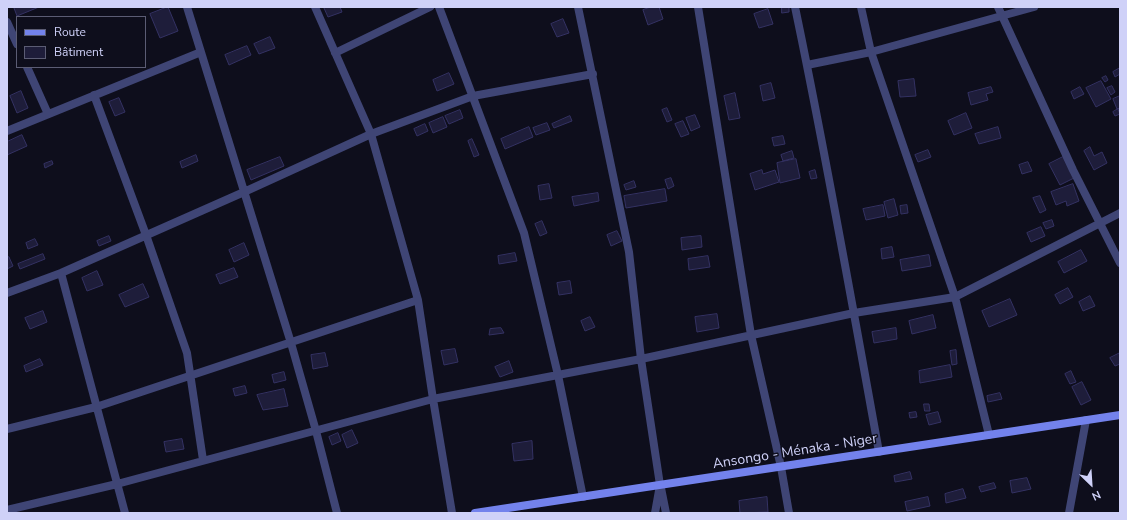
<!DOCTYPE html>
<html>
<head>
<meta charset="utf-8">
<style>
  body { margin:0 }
  #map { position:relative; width:1127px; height:520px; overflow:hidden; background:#0e0e1c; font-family:"Nunito Sans",sans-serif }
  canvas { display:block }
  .frame { position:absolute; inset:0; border:8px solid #cfd1f8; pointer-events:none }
  .legend { position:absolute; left:16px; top:16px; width:130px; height:52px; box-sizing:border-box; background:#0e0e1c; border:1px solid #5b5c74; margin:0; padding:5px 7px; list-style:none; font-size:12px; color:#cfd1f8 }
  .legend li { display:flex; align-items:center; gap:8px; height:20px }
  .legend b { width:20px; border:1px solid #5b5c74 }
  .north { position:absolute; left:1071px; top:464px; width:40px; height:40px; -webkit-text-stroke:3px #0e0e1c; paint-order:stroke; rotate:155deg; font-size:11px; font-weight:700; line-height:16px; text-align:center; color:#cfd1f8 }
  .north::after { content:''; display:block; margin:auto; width:14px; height:18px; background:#cfd1f8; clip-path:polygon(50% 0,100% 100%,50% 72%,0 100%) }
</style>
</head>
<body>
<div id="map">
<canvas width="1127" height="520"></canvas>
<div class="frame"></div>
<ul class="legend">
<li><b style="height:5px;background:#7382ec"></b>Route</li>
<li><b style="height:11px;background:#1e1d3a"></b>Bâtiment</li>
</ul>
<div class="north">N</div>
</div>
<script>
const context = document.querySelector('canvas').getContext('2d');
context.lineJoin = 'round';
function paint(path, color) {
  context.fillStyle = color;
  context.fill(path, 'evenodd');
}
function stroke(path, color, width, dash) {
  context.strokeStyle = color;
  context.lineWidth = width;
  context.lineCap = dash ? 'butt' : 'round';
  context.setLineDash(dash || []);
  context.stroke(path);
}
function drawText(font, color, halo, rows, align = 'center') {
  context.font = font + ' "Nunito Sans",sans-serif';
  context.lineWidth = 3;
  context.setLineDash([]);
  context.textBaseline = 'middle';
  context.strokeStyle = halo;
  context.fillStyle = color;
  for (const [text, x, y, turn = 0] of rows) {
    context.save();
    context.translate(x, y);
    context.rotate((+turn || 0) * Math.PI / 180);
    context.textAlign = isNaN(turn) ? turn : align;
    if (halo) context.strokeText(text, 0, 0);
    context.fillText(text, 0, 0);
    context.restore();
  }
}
const building = new Path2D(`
  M16 7H39L17 16 14 8Z
  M168 7 178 31 160 38 150 14Z
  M325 7H340L342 12 328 17 324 8Z
  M651 7H659L663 19 648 25 643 10Z
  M782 7H789V12L782 13Z
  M768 9 773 24 759 28 754 14Z
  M563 19 569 33 557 37 551 24Z
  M270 37 275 48 259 54 254 44Z
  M247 46 251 55 229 65 225 55Z
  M1120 68V74L1115 77 1113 72Z
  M449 73 454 84 437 91 433 80Z
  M1106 76 1108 80 1105 82 1102 78Z
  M914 79 916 96 900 97 898 81Z
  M1101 81 1111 99 1096 107 1086 88Z
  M771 83 775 98 763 101 760 86Z
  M1112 86 1115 92 1111 95 1107 88Z
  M991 87 993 92 986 94 988 100 971 105 968 93Z
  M1080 87 1084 94 1074 99 1071 92Z
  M21 91 28 108 17 113 10 96Z
  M735 93 740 118 729 120 724 96Z
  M1120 96V108L1117 109 1113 99Z
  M119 98 125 112 115 116 109 102Z
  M667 108 672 120 667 122 662 110Z
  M1118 109 1120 114 1115 116 1113 112Z
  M460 110 463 118 449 124 445 116Z
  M966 113 972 128 954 135 948 121Z
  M695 115 700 127 691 131 686 118Z
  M570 116 572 121 554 128 552 124Z
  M443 117 447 127 433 133 429 123Z
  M683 121 689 134 681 137 675 124Z
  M547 123 550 130 536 135 533 128Z
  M425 124 428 131 417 136 414 129Z
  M529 127 533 137 505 149 501 139Z
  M998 127 1001 138 979 144 975 134Z
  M22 135 27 146 7 155V142Z
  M783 136 785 144 774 146 772 138Z
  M472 139 479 155 474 157 468 141Z
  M1090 147 1094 156 1102 152 1107 163 1094 170 1084 151Z
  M928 150 931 157 918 162 915 155Z
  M792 151 794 158 783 161 781 155Z
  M196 155 198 161 182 168 180 162Z
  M280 157 284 166 251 180 247 170Z
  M1063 157 1074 178 1060 185 1049 164Z
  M796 159 800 178 780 183 777 163Z
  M52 161 53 164 45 168 44 164Z
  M1028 162 1032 171 1022 174 1019 165Z
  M762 170 763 174 775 170 779 182 755 190 750 174Z
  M815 170 817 178 811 179 809 172Z
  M671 178 674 186 668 189 665 180Z
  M634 181 636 187 626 190 624 185Z
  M549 184 552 198 540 200 538 186Z
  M1073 184 1079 201 1067 206 1066 201 1056 205 1051 192Z
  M665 189 667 201 626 208 624 196Z
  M598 193 599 201 574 206 572 197Z
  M1040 196 1046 210 1040 213 1033 198Z
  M894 199 898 215 888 218 884 202Z
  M883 205 885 216 866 220 863 209Z
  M907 205 908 213 901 214 900 206Z
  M1052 220 1054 226 1046 229 1043 223Z
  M542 221 547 233 540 236 535 224Z
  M1041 227 1045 236 1031 242 1027 233Z
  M617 231 622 241 611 246 607 235Z
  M109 236 111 241 99 246 97 241Z
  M701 236 702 247 682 250 681 238Z
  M35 239 38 245 28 249 26 243Z
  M244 243 249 255 234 262 229 250Z
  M892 247 894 257 882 259 881 249Z
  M1081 250 1087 261 1064 273 1058 262Z
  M515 253 517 261 499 264 498 256Z
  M43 254 45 259 20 269 18 264Z
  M929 255 931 266 902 271 900 260Z
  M708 256 710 267 689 270 688 259Z
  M9 257 13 266 7 269V258Z
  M234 268 238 277 220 284 216 275Z
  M97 271 103 285 87 291 82 278Z
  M570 281 572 293 559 295 557 283Z
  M143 284 149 297 125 307 119 295Z
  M1068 288 1073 297 1060 304 1055 295Z
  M1090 296 1095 306 1083 311 1079 302Z
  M1010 299 1017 315 989 327 982 311Z
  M43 311 47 322 30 329 25 318Z
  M717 314 719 328 697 332 695 317Z
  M933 315 936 328 912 334 909 321Z
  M590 317 595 327 585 331 581 321Z
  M501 328 504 333 489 335 490 329Z
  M896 328 897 339 874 343 872 332Z
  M455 349 458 362 444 365 441 351Z
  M956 350 957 364 952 365 950 351Z
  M325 353 328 366 313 369 311 355Z
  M1120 353V364L1115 366 1110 358Z
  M40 359 43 365 26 372 24 366Z
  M509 361 513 372 500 377 495 367Z
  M950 365 952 377 920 383 919 371Z
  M1071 371 1076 382 1070 384 1065 374Z
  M284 372 286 380 274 383 272 375Z
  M1082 382 1091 400 1081 405 1072 387Z
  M245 386 247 393 235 396 233 389Z
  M284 389 288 406 263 410 257 395Z
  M1000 393 1002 399 988 402 987 396Z
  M924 404H929L930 411H925Z
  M916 412 917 417 910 418 909 413Z
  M938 412 941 422 929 425 926 415Z
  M352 430 358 443 347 448 342 435Z
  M338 433 341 441 332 445 329 437Z
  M182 439 184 449 166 452 164 442Z
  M532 441 533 459 514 461 512 444Z
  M910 472 912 479 895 482 894 476Z
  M1027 478 1031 489 1012 493 1010 481Z
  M994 483 996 488 981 492 979 487Z
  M963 489 966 498 946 503 945 494Z
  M767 497 768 512 740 513 739 501Z
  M928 497 930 506 907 511 905 502Z`);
paint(building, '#1e1d3a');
stroke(building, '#343263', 1);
stroke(new Path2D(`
  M187 7 291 343 316 431 337 513
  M315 7 371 134 418 300 433 399 452 513
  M439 7 524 233 558 375 583 497
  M578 7 629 252 641 359 660 485 655 513
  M698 7 751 335 781 467 789 513
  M795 7C826 155 852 303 879 452
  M861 7 871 52 955 297 989 435
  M998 7 1073 170 1120 263
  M7 22 17 44
  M335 53 430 7
  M807 65 871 52 1034 7
  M27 67 48 114
  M94 95 146 235 187 353 203 460
  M7 131 201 52
  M61 273 125 513
  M7 293 61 273 244 192 371 134 473 96 593 74
  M7 429 96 407 418 300
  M661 488 666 513
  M7 510 117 484 433 399 641 359 854 313 955 297 1120 213
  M1069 513 1086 420`), '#3f4575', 8);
stroke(new Path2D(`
  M475 513 1120 415`), '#7382ec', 8);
drawText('14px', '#cfd1f8', '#0e0e1c', [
  ["Ansongo - Ménaka - Niger",795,452,-9]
]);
</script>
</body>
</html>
